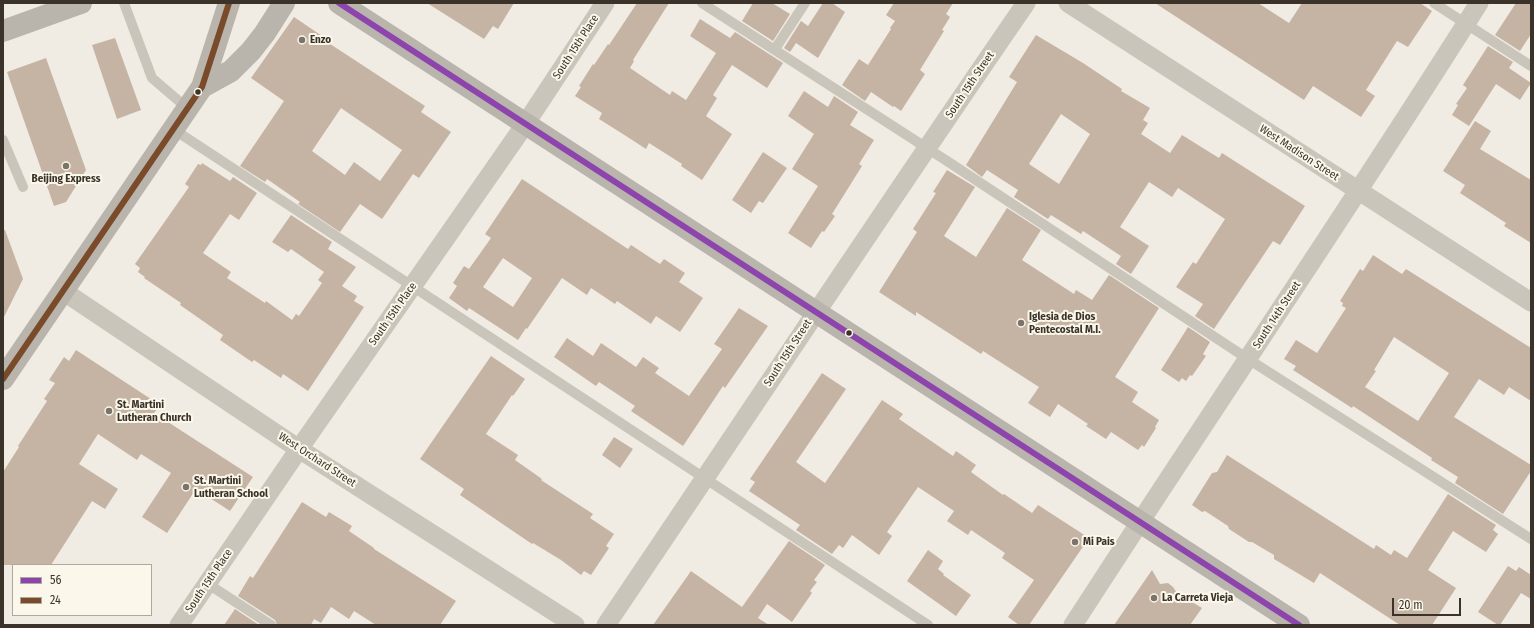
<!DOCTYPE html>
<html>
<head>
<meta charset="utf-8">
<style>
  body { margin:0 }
  #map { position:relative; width:1534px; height:628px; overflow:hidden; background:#f0ece3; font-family:"Fira Sans Condensed",sans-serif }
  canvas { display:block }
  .frame { position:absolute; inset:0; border:4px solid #3b3329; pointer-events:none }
  .legend { position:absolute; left:12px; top:564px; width:140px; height:52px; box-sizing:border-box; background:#fbf8eb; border:1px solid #aea99d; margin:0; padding:5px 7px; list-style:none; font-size:12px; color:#3b3329 }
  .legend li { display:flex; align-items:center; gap:8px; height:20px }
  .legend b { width:20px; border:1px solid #aea99d }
  .scale { position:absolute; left:1392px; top:598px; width:69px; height:18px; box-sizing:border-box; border:2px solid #3b3329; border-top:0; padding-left:5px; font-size:12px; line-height:14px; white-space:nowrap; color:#3b3329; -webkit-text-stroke:3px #fbf8eb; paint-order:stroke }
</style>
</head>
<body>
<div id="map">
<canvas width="1534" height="628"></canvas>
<div class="frame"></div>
<ul class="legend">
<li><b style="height:5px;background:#8e44ad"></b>56</li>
<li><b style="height:5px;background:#7a4b2a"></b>24</li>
</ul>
<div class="scale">20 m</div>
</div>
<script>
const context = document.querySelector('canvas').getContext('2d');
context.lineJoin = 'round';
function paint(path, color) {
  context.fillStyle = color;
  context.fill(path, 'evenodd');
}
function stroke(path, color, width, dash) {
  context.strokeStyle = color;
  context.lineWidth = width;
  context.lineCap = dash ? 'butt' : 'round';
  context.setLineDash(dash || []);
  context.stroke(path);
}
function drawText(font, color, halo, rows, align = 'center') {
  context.font = font + ' "Fira Sans Condensed",sans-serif';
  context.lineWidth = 4;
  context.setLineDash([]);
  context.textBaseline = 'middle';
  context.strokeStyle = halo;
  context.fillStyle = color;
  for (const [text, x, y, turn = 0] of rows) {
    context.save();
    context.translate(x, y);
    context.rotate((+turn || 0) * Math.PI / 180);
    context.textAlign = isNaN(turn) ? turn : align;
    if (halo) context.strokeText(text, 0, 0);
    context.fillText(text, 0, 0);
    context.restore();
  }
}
paint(new Path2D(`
  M427 3H514L498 29 493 26 484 39Z
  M637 3H669L633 60 634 61 630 68 670 95 672 91 686 100 716 53 690 36 700 19 730 38 735 32 783 63 767 88 732 65 713 95 717 98 706 116 732 134 702 180 681 166 682 164 649 143 646 149 626 136 599 119 602 113 575 96 581 87 579 86 593 64 594 65 608 44 609 45Z
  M753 3H772L790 14 773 41 742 21Z
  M823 3H832L845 12 818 58 796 43 790 52 784 48 801 21 808 26Z
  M894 3H953L946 14 950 17 942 30 944 31 920 70 925 74 901 111 894 106 893 107 871 92 865 101 842 85 859 59 868 65 891 29 890 28 895 21 886 15Z
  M1155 3H1258L1289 23 1302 3H1420L1432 11 1408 47 1397 41 1366 90 1375 96 1361 117 1313 86 1304 100Z
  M1516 3H1531V34L1520 51 1495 35Z
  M294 17 325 38 324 40 425 106 421 112 451 132 419 178 413 174 382 219 360 204 340 232 298 204 300 202 267 179 265 182 240 166 284 101 251 78ZM341 108 402 150 380 181 354 162 345 175 312 151Z
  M1036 35 1083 63 1122 89 1121 91 1150 108 1143 120 1148 123 1141 134 1170 153 1182 135 1219 158 1222 153 1305 206 1280 245 1273 241 1214 329 1195 316 1203 304 1176 287 1193 262 1196 264 1225 219 1178 188 1172 197 1149 182 1120 227 1149 246 1131 274 1116 264 1121 256 1083 231 1081 234 1051 215 1048 219 1014 197 1018 190 987 170 982 177 966 165 1017 82 1009 77ZM1061 114 1090 134 1059 184 1029 164Z
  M115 38 141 110 117 119 92 45Z
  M1488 46 1513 62 1509 68 1531 83 1520 100 1496 84 1469 126 1452 115 1458 105 1456 104 1467 88 1463 85Z
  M46 58 86 170 66 202 54 206 7 72Z
  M804 91 828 107 834 96 858 112 850 125 874 140 859 164 862 166 832 214 835 216 824 232 822 231 811 248 788 233 818 186 792 169 814 134 788 116Z
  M1475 121 1491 131 1480 149 1531 180V243L1504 226 1506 223 1460 193 1465 185 1443 171Z
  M763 152 787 168 763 203 759 201 751 213 732 200Z
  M202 163 230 181 233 177 257 193 239 220 230 214 203 253 231 272 227 278 265 303 266 301 292 320 296 314 299 316 322 283 318 280 324 272 291 249 288 252 272 242 291 215 332 242 328 249 356 267 342 286 357 296 354 301 364 307 308 391 283 374 281 378 254 360 252 362 220 340 223 335 180 305 181 303 144 278 145 277 138 272 140 268 135 264 189 187 185 184 198 164 201 165Z
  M947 170 975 187 944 236 976 257 1007 208 1041 230 1022 260 1074 294 1076 290 1092 300 1109 275 1159 308 1115 377 1138 392 1132 402 1159 420 1155 427 1156 428 1144 447 1142 445 1138 450 1111 432 1106 439 1086 426 1088 424 1058 404 1050 417 1028 403 1039 387 983 351 981 354 916 312V316L879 292 917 232 913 229 936 193 933 192Z
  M522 179 628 249 631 245 660 264 664 259 685 273 679 282 703 298 680 332 656 316 651 324 617 301 615 304 591 288 587 295 562 278 527 329 526 328 518 340 469 308 467 311 449 298 457 286 453 283 464 266 469 269 491 238 485 234ZM503 258 532 278 513 307 483 287Z
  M3 230H5L23 279 3 319Z
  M1373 255 1402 274 1406 269 1531 348V401L1509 387 1504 395 1479 379 1454 417 1531 465V471L1503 514 1455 483 1458 477 1431 460 1432 458 1353 406 1352 408 1293 370 1296 366 1284 359 1296 340 1317 353 1346 308 1342 306 1343 303 1340 301 1360 269 1363 271ZM1394 337 1449 373 1418 421 1365 387 1376 371 1374 370Z
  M739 308 768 326 725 388 723 386 683 446 631 411 635 406 599 382 596 386 554 357 567 338 593 356 601 343 636 367 643 357 659 368 655 373 689 396 722 349 714 344Z
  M1188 327 1210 342 1203 354 1206 356 1192 376 1190 375 1186 381 1182 378 1179 382 1161 370Z
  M76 350 160 405 154 413 253 477 230 511 196 489 167 533 142 517 171 473 141 454 137 460 98 434 79 464 118 489 105 509 92 501 51 565H3V472L19 447 18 446 47 401 44 399 55 383 49 380 64 357 69 361Z
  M491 356 525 379 513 396 512 395 486 434 518 455 515 460 542 479 541 480 593 514 590 518 614 534 606 546 609 548 591 575 584 571 581 575 561 560 533 543 532 544 460 495 464 489 420 459Z
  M822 373 846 389 796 462 825 483 882 400 903 414 899 419 953 456 956 451 976 465 971 472 1003 495 1004 494 1032 513 1038 505 1089 538 1029 625H1019L1008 617 1034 580 1002 558 1005 553 971 530 968 535 947 521 954 511 918 487 887 532 892 536 879 555 852 535 843 548 839 545 832 554 796 530 800 525 749 491 755 482 750 479Z
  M614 437 633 449 620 468 602 455Z
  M1227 455 1374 549 1376 545 1391 555 1394 550 1407 558 1448 494 1496 525 1493 530 1498 534 1486 552 1453 531 1428 570 1456 588 1432 625H1400L1320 573 1314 583 1274 559V555L1252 542H1249L1229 529 1228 526 1205 511 1202 512 1192 505 1212 473 1217 472Z
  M302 502 326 517 329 512 352 526 349 531 374 548V549L456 601 440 625H376L354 611 349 619 331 607 321 623 314 619 311 625H277L275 620 238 596 250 576 253 578Z
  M789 541 825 565 814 580 817 582 810 591 812 593 792 622 767 604 758 618 769 625H653L691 571 742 607Z
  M928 550 943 561 938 569 944 574 943 575 971 595 956 616 907 581Z
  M1508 566 1516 571 1519 567 1531 575V599L1521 593 1500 625H1498L1478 612Z
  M1152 570 1160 584 1168 583 1173 587 1177 593 1202 608 1190 625H1114Z
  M235 609 259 625H224Z`), '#c5b4a3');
stroke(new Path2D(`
  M124 3 152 78 187 108
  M702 3 947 161 1248 359 1531 539
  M1434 3 1531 66
  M775 49 805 3
  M173 129C424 296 677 459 928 625
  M3 140 23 187
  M208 584 271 625`), '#c9c5bb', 10);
stroke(new Path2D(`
  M1068 3 1531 302
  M63 291 299 449 575 625
  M179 625 299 449 526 123 605 3
  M606 625C746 418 884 209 1026 3
  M1073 625C1207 417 1347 213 1479 3`), '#c9c5bb', 19);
stroke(new Path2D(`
  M339 3 1299 625
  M3 31 81 3
  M202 87 231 71 251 51 265 33 284 3
  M3 379 202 87 229 3`), '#b9b5ac', 22);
stroke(new Path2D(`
  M339 3 1299 625`), '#8e44ad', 6);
stroke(new Path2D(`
  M3 379 202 87 229 3`), '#7a4b2a', 6);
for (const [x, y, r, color] of [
  [302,40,4,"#7a746a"],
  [198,92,3.5,"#3b3329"],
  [66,166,4,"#7a746a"],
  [1021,323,4,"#7a746a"],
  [849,333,3.5,"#3b3329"],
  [109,411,4,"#7a746a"],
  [186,487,4,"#7a746a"],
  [1075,542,4,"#7a746a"],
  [1154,598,4,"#7a746a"]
]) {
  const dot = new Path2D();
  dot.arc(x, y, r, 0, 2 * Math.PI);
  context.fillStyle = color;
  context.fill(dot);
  stroke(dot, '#fbf8eb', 1.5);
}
drawText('bold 11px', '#3b3329', '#fbf8eb', [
  ["Enzo",310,40],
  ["Beijing Express",66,179,"center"],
  ["Iglesia de Dios",1029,317],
  ["Pentecostal M.I.",1029,330],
  ["St. Martini",117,405],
  ["Lutheran Church",117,418],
  ["St. Martini",194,481],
  ["Lutheran School",194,494],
  ["Mi Pais",1083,542],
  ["La Carreta Vieja",1162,598]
], 'left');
drawText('11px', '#3b3329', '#fbf8eb', [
  ["South 15th Place",576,47,-57],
  ["South 15th Street",970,85,-56],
  ["West Madison Street",1299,153,33],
  ["South 15th Place",393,314,-55],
  ["South 14th Street",1277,315,-57],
  ["South 15th Street",788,353,-57],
  ["West Orchard Street",317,460,33],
  ["South 15th Place",209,581,-56]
]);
</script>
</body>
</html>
